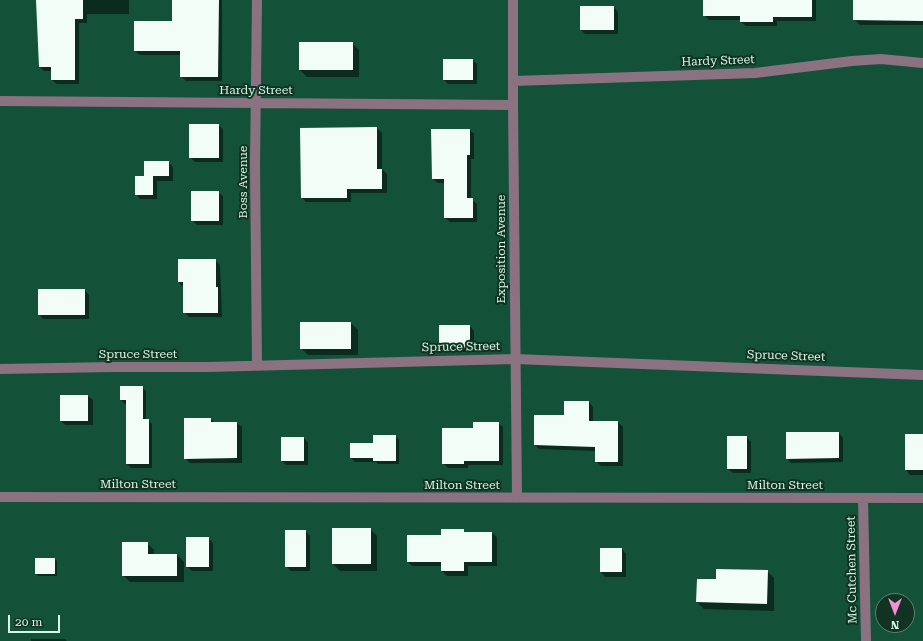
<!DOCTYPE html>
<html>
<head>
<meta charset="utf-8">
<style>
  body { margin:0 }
  #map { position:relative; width:923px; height:641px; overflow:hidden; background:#135138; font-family:"Roboto Serif",serif }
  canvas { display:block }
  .north { position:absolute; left:875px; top:593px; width:40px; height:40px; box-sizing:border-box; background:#123324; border:1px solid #5f8271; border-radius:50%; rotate:180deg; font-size:11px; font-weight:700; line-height:16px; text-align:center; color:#d3f8e4 }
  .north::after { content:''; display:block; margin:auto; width:14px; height:18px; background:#f591d2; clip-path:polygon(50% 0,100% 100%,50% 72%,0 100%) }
  .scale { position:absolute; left:8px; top:615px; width:52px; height:18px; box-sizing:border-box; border:2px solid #d3f8e4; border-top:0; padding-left:5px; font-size:12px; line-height:14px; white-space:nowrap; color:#d3f8e4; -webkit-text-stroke:3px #123324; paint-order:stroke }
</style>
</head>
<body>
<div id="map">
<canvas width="923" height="641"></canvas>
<div class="north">N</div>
<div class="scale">20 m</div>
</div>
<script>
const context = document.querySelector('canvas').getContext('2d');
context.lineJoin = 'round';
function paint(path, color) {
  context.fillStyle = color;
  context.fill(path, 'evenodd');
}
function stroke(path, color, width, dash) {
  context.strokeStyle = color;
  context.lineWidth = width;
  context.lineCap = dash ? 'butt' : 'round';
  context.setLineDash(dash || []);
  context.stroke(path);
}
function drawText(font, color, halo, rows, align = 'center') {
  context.font = font + ' "Roboto Serif",serif';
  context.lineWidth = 4;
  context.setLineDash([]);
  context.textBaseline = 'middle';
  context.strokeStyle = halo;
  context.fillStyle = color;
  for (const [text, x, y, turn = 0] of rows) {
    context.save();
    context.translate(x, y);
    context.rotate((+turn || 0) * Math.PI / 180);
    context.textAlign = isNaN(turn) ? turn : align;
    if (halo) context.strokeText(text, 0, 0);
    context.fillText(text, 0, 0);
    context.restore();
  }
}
paint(new Path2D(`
  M37 0H129V14H87V23H79V84H57L52 80V71H44L40 67Z
  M173 0H222V81H186L181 76V55H140L135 51 173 22Z
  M704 0H816V21H777V26H746L741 22V20H709L704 15Z
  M854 0H923V25H860L854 19Z
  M614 7 618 12V34H585L581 30Z
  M352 43 359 50V77H307L300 70Z
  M472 60 477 64V84H448L444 80Z
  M218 125 223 129V162H195L190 157Z
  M377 128 382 133V169L387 174V193H351V202H306L302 198Z
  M470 130 474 134V159H471V199L477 204V222H450L445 218V183H438L433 179Z
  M168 162 173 167V181H157V199H140L136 194 145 177Z
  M218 192 223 196V225H197L192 220Z
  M179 260H215L220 265 222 317H189L184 312 183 287 179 282Z
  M84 290 89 295V319H43L39 314Z
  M351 323 358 330V355H308L301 348Z
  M470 326 474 331V352H444L440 348Z
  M142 387 146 391V420H148L152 424V468H131L127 464V404H125L121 400Z
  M61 396H88L93 400V425H65L61 421Z
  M589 402 593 407V422H618L623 427V466H601L596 461V451L539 449 535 445 565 416Z
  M211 419 215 423H237L242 427V463H190L185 458Z
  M498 423 503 427V465H468V468H448L443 463 474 429Z
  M839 433 843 438V462L791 463 787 459Z
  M923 435V475H910L906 470Z
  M395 436 399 440V464H378L376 462H355L351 458 374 444Z
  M304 438 308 443V465H286L282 461Z
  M747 438 751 442V473H733L728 469Z
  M370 529 377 536V571H340L333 564Z
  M463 530 466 533H492L497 537V566H468V576H447L442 571V566H412L408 562Z
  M305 531 310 536V571H291L286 566Z
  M208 538 213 543V571H192L187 567Z
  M147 543 154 550V555H177L184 562V582H130L123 575Z
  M601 549H622L626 554V577H605L601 572Z
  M55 559 57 561V576H38L36 573Z
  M767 571 774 578V611L704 609 697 602 717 580Z
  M31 639H65L67 641H31Z`), '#0007');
paint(new Path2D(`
  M36 0H83V19H75V80H51V67H39Z
  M172 0H219L218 77H180V51H134V21H172Z
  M703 0H812V17H773V22H740V16H703Z
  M853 0H923V21L853 20Z
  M580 6H614V30H580Z
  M299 42H353V70H299Z
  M443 59H473V80H443Z
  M189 124H219V158H189Z
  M377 127V169H382V189H347V198H301L300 128Z
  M431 129H470V155H467V198H473V218H444V179H432Z
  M144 161H169V176H153V195H135V176H144Z
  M191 191H219V221H191Z
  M178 259H216V287H218V313H183V282H178Z
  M38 289H85V315H38Z
  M300 322H351V349H300Z
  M439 325H470V348H439Z
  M120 386H143V419H149V464H126V400H120Z
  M60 395H88V421H60Z
  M564 401H589V421H618V462H595V447L534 445V415H564Z
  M184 418H211V422H237V458L184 459Z
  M473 422H499V461H464V464H442V428H473Z
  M786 432H839V458L786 459Z
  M905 434H923V470H905Z
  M373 435H396V461H373V458H350V443H373Z
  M727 436H747V469H727Z
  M281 437H304V461H281Z
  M332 528H371V564H332Z
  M441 529H464V532H492V562H464V571H441V562H407V535H441Z
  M285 530H306V567H285Z
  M186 537H209V567H186Z
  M122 542H148V554H177V576H122Z
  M600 548H622V572H600Z
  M35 558H55V574H35Z
  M716 569 768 570 767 604 696 602 697 579H716Z`), '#f1fdf6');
stroke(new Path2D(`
  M257 0 255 164 257 365
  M513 0V105L517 498
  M513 81 755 73 852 61 881 59 923 63
  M0 101 513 105
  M0 369 112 367H208L515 359 923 375
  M0 497 923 498
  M863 498 866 641`), '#8a7280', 10);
drawText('12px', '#d3f8e4', '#123324', [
  ["Hardy Street",718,61,-2],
  ["Hardy Street",256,90],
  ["Boss Avenue",243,182,-90],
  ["Exposition Avenue",501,249,-90],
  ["Spruce Street",461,347,-1],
  ["Spruce Street",138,354],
  ["Spruce Street",786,356,2],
  ["Milton Street",138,484],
  ["Milton Street",462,485],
  ["Milton Street",785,485],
  ["Mc Cutchen Street",852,570,-91]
]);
</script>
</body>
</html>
